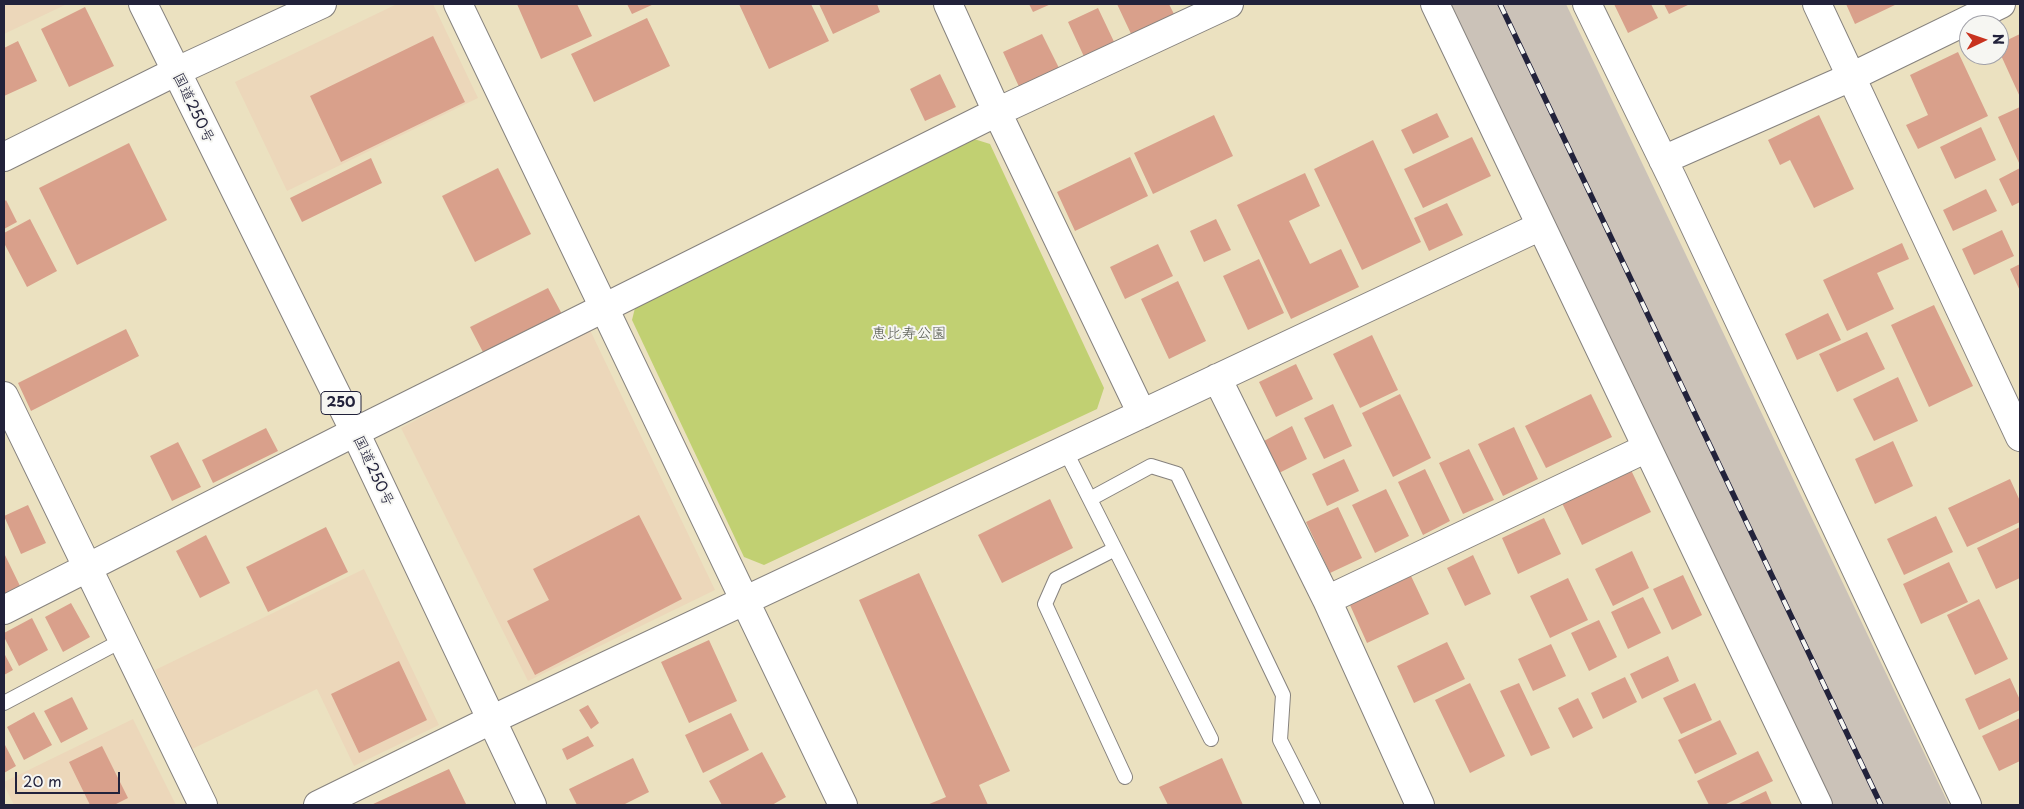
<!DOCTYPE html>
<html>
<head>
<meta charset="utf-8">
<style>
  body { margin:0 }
  #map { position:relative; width:2024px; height:809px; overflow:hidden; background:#ebe1c0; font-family:"Playpen Sans",sans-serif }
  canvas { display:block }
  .frame { position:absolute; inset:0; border:5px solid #22223b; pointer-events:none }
  .north { position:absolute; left:1959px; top:15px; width:50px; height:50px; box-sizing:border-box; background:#f6f6f2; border:1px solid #a1a1a9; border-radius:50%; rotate:87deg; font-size:14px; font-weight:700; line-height:20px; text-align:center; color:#22223b }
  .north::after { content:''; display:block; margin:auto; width:18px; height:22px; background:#c8321e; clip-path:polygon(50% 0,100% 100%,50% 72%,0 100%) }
  .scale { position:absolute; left:15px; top:772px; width:105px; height:22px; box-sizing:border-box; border:2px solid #22223b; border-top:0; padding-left:6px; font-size:15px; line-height:18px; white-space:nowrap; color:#22223b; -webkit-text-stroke:4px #f6f6f2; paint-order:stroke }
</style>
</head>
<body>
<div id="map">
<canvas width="2024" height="809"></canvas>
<div class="frame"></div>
<div class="north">N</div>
<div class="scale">20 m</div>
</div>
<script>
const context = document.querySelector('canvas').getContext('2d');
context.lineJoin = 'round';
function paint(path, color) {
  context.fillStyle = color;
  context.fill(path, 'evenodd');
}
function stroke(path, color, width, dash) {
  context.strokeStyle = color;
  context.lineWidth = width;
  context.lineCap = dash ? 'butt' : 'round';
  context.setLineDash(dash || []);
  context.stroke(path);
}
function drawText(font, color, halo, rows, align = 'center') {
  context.font = font + ' "Playpen Sans","Klee One",sans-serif';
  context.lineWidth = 4;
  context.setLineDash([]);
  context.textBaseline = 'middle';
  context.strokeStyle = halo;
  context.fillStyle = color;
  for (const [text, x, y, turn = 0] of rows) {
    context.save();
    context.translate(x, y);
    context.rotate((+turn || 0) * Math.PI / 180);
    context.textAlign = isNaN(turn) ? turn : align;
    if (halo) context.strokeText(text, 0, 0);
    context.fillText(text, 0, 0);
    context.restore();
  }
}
paint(new Path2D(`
  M4 4H67L4 34Z
  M397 4H433L478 98 287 191 235 82Z
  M589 328 715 590 528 681 401 428Z
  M364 569 439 725 354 766 317 689 192 749 155 670Z
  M133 719 176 805H14L4 785V782Z`), '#ecd7ba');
paint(new Path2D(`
  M1448 4H1566L1949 805H1832Z`), '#cbc2b8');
paint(new Path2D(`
  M974 139 990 144 1104 388 1097 409 764 565 744 557 632 320 636 304Z`), '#c1d072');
paint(new Path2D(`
  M517 4H577L592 36 541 59Z
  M627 4H654L632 14Z
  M739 4H811L829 41 769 69Z
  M819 4H877L880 12 833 34Z
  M1029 4H1051L1033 12Z
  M1117 4H1169L1176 18 1133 38Z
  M1614 4H1651L1658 18 1628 33Z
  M1664 4H1690L1669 14Z
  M1846 4H1897L1855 24Z
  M85 7 114 66 69 87 41 29Z
  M1098 8 1117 48 1087 63 1068 22Z
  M647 18 670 66 594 102 571 54Z
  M1042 34 1061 72 1021 91 1003 52Z
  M2020 34V97L1999 51V44Z
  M433 36 465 102 341 162 310 96Z
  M18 41 37 81 4 96V48Z
  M1958 52 1988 116 1918 149 1906 125 1928 115 1910 75Z
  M940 74 956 107 925 121 910 89Z
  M2020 107V165L1998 117Z
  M1437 113 1449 137 1413 154 1401 130Z
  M1214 115 1233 156 1153 194 1134 153Z
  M1819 115 1854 189 1814 208 1790 160 1780 165 1768 140Z
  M1981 127 1996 160 1955 179 1940 147Z
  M1472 137 1491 176 1423 208 1404 169Z
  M1373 140 1421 242 1362 270 1314 169Z
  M129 143 167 220 77 265 39 188Z
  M1130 157 1148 196 1075 231 1057 192Z
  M371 158 382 183 302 222 290 198Z
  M498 168 531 234 475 262 442 196Z
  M2020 168V202L2012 206 1999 179Z
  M1305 173 1320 206 1289 221 1310 264 1341 249 1359 287 1291 319 1237 205Z
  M1986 189 1997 211 1953 231 1943 210Z
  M6 200 17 222 4 229V202Z
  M1447 203 1463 235 1429 251 1414 218Z
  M30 219 57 271 27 287 4 243V233Z
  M1216 219 1231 250 1204 262 1190 231Z
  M2002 230 2014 256 1974 275 1962 249Z
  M1902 243 1909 259 1877 273 1894 309 1847 331 1823 280Z
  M1158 244 1173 276 1125 299 1110 267Z
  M1259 259 1284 313 1248 330 1223 276Z
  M2020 264V291L2010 269Z
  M1178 281 1206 341 1169 359 1141 299Z
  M548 288 563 316 485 356 470 327Z
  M1934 305 1973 386 1929 407 1891 325Z
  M1828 313 1841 340 1797 360 1785 334Z
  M126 329 139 356 31 411 18 383Z
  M1867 332 1885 369 1837 392 1819 354Z
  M1372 335 1398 390 1360 408 1333 354Z
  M1296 364 1313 399 1276 417 1259 382Z
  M1898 377 1918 421 1874 441 1853 399Z
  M1400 394 1431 458 1393 477 1362 413Z
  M1591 394 1612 437 1546 468 1525 426Z
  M1333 404 1352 446 1324 459 1304 418Z
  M1292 426 1307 459 1279 473 1264 441Z
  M1514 427 1538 479 1503 496 1478 444Z
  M266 428 278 451 213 483 202 460Z
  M1893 441 1913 486 1875 504 1855 459Z
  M178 442 201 487 172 501 150 456Z
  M1469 449 1494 500 1463 514 1439 463Z
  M1344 459 1359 491 1327 506 1312 474Z
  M1425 469 1450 521 1423 535 1398 482Z
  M1631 470 1651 512 1582 545 1562 503Z
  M2010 479 2020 501V522L1967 547 1948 508Z
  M1386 489 1409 536 1375 553 1352 505Z
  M1050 499 1073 548 1002 583 978 535Z
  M28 505 46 543 21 554 4 516Z
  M1338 507 1362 558 1330 573 1306 522Z
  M639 515 682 599 535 675 507 621 549 600 533 569Z
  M1936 516 1953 552 1904 575 1887 539Z
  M1544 518 1561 554 1518 574 1502 538Z
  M326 527 348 572 268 612 246 567Z
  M2020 527V578L1996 589 1977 548Z
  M206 535 230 583 200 598 176 551Z
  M1632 551 1649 588 1613 606 1595 569Z
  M4 553 21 588 4 596Z
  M1473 555 1491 594 1465 606 1447 568Z
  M1949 562 1968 602 1921 624 1903 584Z
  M919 573 1010 771 979 785 988 805H927L946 797 859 600Z
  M1683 575 1702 615 1672 630 1653 589Z
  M1411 576 1429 614 1367 643 1350 605Z
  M1568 578 1588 620 1550 638 1530 596Z
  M1643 597 1661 633 1628 649 1611 612Z
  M1979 599 2008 659 1975 675 1947 615Z
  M71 603 90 637 63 652 45 617Z
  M32 618 48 650 19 666 4 637V633Z
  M1599 620 1617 657 1589 671 1571 633Z
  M709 640 737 701 689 723 661 662Z
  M1447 642 1465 679 1414 703 1397 666Z
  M1551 644 1566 676 1533 691 1518 659Z
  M4 653 13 670 4 675Z
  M1668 656 1679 681 1642 699 1630 674Z
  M399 661 427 720 359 753 331 694Z
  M1625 677 1637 702 1603 719 1591 693Z
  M2010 678 2020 700V710L1979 730 1965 699Z
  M1470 683 1505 756 1470 773 1435 700Z
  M1519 683 1550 748 1531 756 1500 691Z
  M1695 683 1712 720 1681 734 1663 698Z
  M72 697 88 729 61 743 44 711Z
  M1578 698 1593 728 1573 738 1558 708Z
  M588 705 599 723 591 729 579 710Z
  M34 712 52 745 24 760 7 727Z
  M731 713 749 750 703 773 685 735Z
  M2020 718V761L1999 771 1982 736Z
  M1720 720 1737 754 1695 774 1678 740Z
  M588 736 594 746 567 760 562 749Z
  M4 743 16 766 4 773Z
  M102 746 128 798 114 805H90L69 762Z
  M1758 751 1773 781 1724 805H1709L1697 781Z
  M762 752 786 797 772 805H722L709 781Z
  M633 758 649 792 623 805H577L569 789Z
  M1222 758 1243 805H1168L1159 787Z
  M449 769 466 804 463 805H371Z
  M1766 791 1772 805H1737Z`), '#d9a08b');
const service = new Path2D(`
  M1065 450 1211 739
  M1090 499 1151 466 1177 474 1283 695 1280 740 1313 805
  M1115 549 1056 579 1045 604 1125 777
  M4 703 123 640`);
const minor = new Path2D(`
  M458 4 843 805
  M948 4 997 112 1142 414
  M1435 4 1818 805
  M1587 4 1673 180 1967 805
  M1817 4 2020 437
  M4 157 175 72
  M1663 160 1851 77 2001 4
  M1217 378 1327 600 1420 805
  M4 396 203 805
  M1327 600 1647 448
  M4 610 355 432 997 112 1229 4
  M318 805 491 720 1541 226`);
const tertiary = new Path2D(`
  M175 72 322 4`);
const trunk = new Path2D(`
  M143 4 355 432 532 805`);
stroke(service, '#86827e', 16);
stroke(minor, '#86827e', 30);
stroke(tertiary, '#86827e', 30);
stroke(trunk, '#86827e', 30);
stroke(service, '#fff', 14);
stroke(minor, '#fff', 28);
stroke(tertiary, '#fff', 28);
stroke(trunk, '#fff', 28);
const rail = new Path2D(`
  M1500 4 1881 805`);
stroke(rail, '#22223b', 5.5);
stroke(rail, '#f6f6f2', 4, [11]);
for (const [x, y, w] of [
  [341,403,40]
]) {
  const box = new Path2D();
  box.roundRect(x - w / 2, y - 11.5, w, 23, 4);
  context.fillStyle = '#f6f6f2';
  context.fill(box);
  stroke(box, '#22223b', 1);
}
drawText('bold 14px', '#22223b', null, [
  ["250",341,403]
]);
drawText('15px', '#22223b', '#f6f6f2', [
  ["国道250号",193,108,64],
  ["国道250号",373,471,65]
]);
drawText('15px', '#52564c', '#f6f6f2', [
  ["恵比寿公園",909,334]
]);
</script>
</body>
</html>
